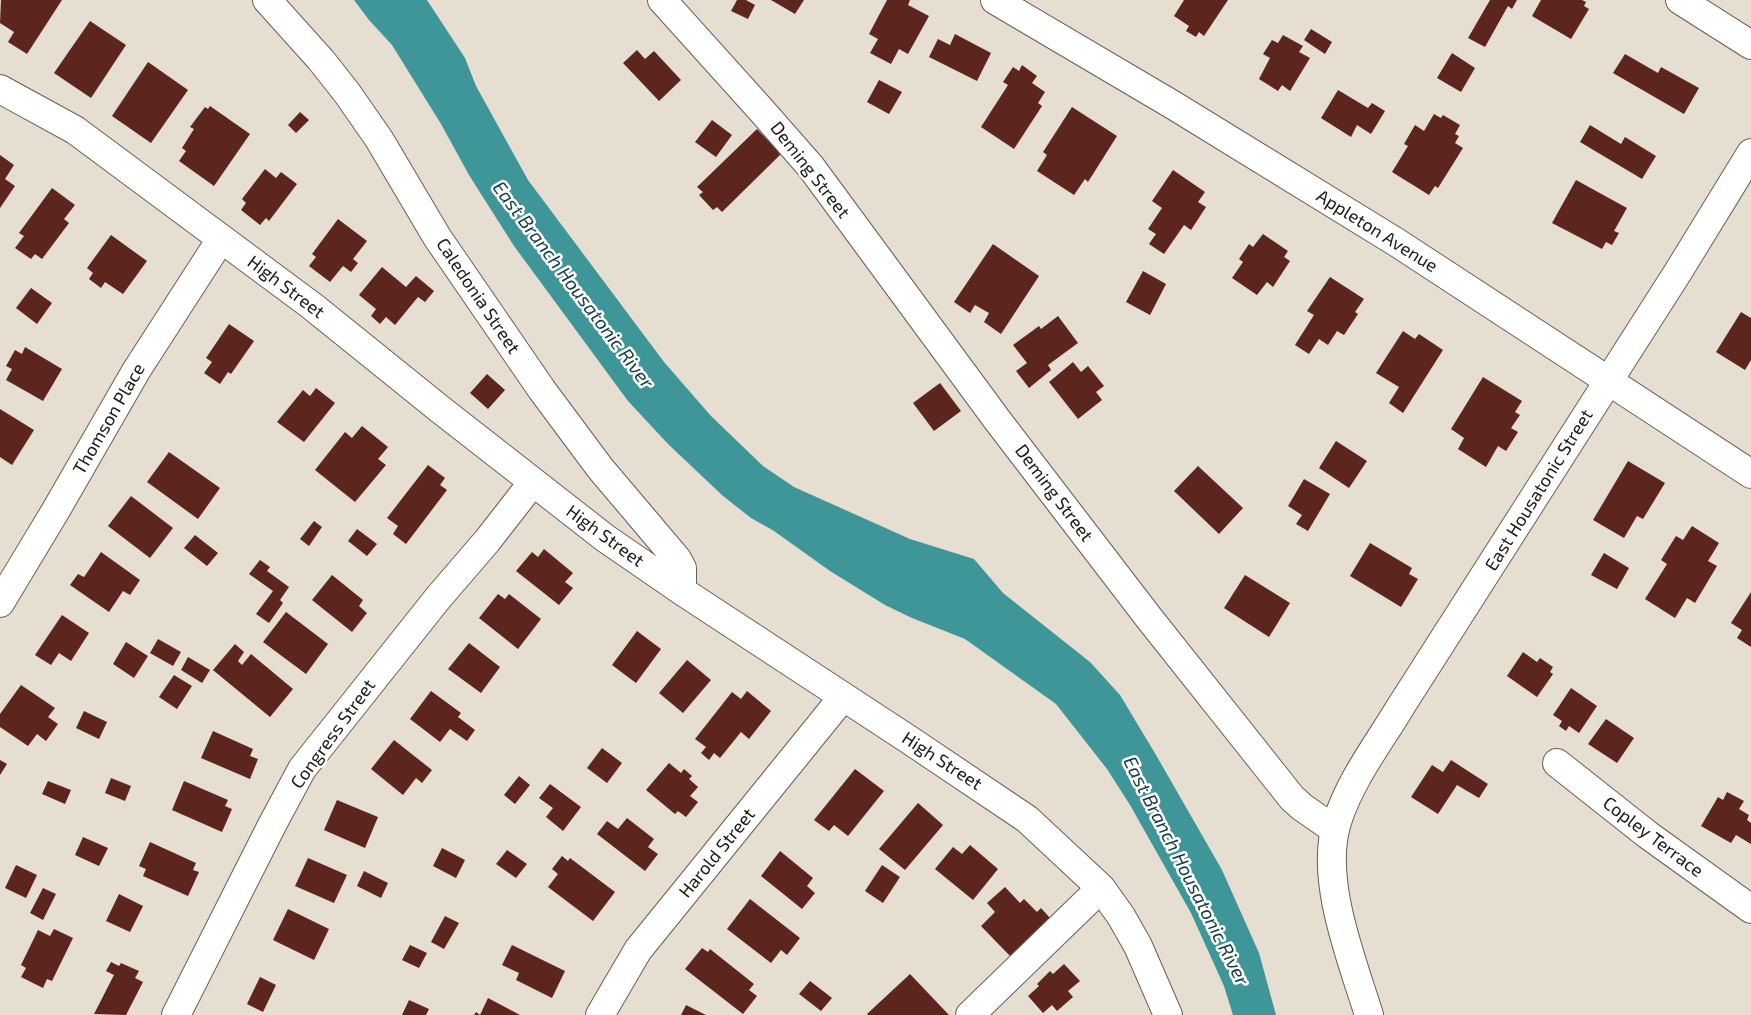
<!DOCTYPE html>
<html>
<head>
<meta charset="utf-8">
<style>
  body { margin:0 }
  canvas { display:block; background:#e6ded0 }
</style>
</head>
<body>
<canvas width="1751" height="1015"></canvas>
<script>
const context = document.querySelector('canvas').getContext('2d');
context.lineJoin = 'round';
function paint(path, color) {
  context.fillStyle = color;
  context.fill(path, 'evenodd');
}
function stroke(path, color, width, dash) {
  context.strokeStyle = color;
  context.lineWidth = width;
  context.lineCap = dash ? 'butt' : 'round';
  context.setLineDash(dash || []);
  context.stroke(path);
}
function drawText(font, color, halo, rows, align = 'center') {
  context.font = font + ' "Exo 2",sans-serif';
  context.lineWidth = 5;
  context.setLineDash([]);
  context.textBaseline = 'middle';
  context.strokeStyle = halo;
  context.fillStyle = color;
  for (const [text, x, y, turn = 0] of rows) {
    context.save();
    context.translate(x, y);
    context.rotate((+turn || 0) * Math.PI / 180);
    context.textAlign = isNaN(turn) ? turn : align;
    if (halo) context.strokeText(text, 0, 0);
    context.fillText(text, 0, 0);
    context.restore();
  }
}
paint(new Path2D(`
  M354 0H427L465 58 476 86 528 180 664 362 711 416 763 466 794 487 910 539 974 559 1003 593 1090 662 1120 695 1156 755 1222 870 1259 953 1276 1015H1233L1224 986 1191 913 1130 805 1107 769 1056 704 965 639 912 618 885 605 830 571 774 531 751 518 723 496 668 444 628 401 514 246 469 175 441 124 392 45 369 20Z`), '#3e9699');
paint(new Path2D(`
  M1 0H62L27 54 8 42 14 32 0 23Z
  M737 0H746L755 5 748 19 731 11Z
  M771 0H804L795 14Z
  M887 0H910L908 5 929 16 908 54 899 49 891 64 870 53 878 39 869 34Z
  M1184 0H1228L1204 36 1199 32 1196 37 1186 31 1189 26 1174 16Z
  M1490 0H1517L1512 9 1508 6 1485 47 1468 38Z
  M1541 0H1582L1586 2 1584 6 1589 9 1571 39 1532 16Z
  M90 21 126 45 91 98 54 73Z
  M1311 29 1332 42 1325 54 1304 40Z
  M955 34 991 53 977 81 929 57 938 39 950 45Z
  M1283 35 1303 46 1299 52 1310 58 1290 91 1282 85 1278 91 1259 79 1270 58 1263 54 1272 40 1278 43Z
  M637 50 645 59 654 51 681 80 659 101 623 63Z
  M1452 53 1475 68 1461 92 1437 78Z
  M1625 54 1658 73 1661 67 1699 88 1684 114 1613 73Z
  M148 62 188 90 151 143 112 116Z
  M1022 65 1037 76 1032 83 1045 92 1038 103 1042 106 1014 149 981 127 1008 85 1003 82 1013 67 1019 71Z
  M879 80 902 92 889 114 867 102Z
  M1338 90 1368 108 1372 103 1385 111 1371 134 1357 125 1351 137 1321 118Z
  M210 106 250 134 214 186 179 161 186 151 182 148 194 129 190 127 205 107 208 109Z
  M1072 107 1117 136 1088 182 1085 179 1074 195 1037 171 1047 155 1043 152Z
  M300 112 309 120 296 133 288 125Z
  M1434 114 1441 118 1443 115 1460 125 1455 134 1459 136 1455 143 1463 148 1438 188 1435 186 1429 195 1392 172 1408 146 1404 144 1415 125 1424 131Z
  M712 120 732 135 716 157 695 142Z
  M1590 125 1621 144 1625 137 1656 156 1642 179 1580 142Z
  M757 129 781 154 722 212 717 207 713 210 699 195 703 192 697 187Z
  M0 155 14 165 5 179 15 186 0 208Z
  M265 169 276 178 281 172 297 184 269 221 266 218 260 225 241 210 246 203 242 199Z
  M1173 170 1205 192 1198 202 1206 207 1191 230 1184 225 1164 254 1149 244 1156 234 1148 229 1162 208 1152 201Z
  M1576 180 1627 208 1614 231 1619 233 1612 245 1606 242 1602 249 1552 223Z
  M52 188 75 205 64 219 69 223 42 259 35 254 31 259 15 248 24 236 19 233Z
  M338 219 367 241 353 259 358 263 351 272 343 266 330 282 309 266 316 257 312 254Z
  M1263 234 1288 251 1284 257 1290 261 1273 287 1267 282 1257 295 1232 278 1243 262 1239 259 1249 244 1253 247Z
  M111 235 147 261 123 294 105 282 101 288 89 279 93 273 87 268Z
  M993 244 1039 276 1001 334 984 322 989 313 975 305 970 313 954 302Z
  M382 267 406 287 416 276 434 291 425 302 418 297 395 325 386 317 380 324 371 316 376 309 359 295Z
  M1143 271 1166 284 1150 315 1126 302Z
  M1330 277 1364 299 1355 312 1358 314 1344 335 1337 331 1328 345 1319 339 1309 354 1295 345 1314 315 1307 311Z
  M31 288 52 303 37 324 16 308Z
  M1741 312 1751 318V360L1745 370 1716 352Z
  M1058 316 1078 343 1048 365 1051 370 1029 388 1016 371 1027 363 1013 345 1039 326 1041 329Z
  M229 324 254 341 231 374 228 372 220 384 204 373 212 362 206 358Z
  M1403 331 1415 339 1419 334 1443 350 1403 413 1389 403 1399 387 1376 373Z
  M25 347 62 369 43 401 6 380 12 369 6 366 15 350 22 354Z
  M1073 362 1081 372 1088 366 1104 386 1096 392 1102 400 1078 419 1049 382Z
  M487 374 505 390 488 409 470 393Z
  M1483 377 1522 401 1515 412 1520 415 1511 428 1518 432 1506 451 1498 446 1486 467 1458 449 1464 438 1451 429Z
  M940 383 961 411 934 431 913 403Z
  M316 388 335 403 304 442 277 422 303 390 310 396Z
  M0 409 34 430 12 465 0 457Z
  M362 426 388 447 378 459 386 465 355 502 315 470 345 432 352 438Z
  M1336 441 1367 461 1349 488 1319 468Z
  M169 452 220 488 198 519 147 482Z
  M1628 461 1665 483 1643 519 1637 516 1624 538 1593 520Z
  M428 465 445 478 440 485 447 490 406 544 393 534 398 526 387 518Z
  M1198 466 1243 508 1219 534 1174 491Z
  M1304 479 1330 494 1308 531 1296 524 1302 515 1288 506Z
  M131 496 173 528 150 558 108 526Z
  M314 521 322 527 309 546 300 539Z
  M1692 526 1719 543 1708 561 1717 566 1695 603 1687 598 1675 618 1645 599 1667 564 1661 560 1676 536 1683 540Z
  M357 529 377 544 367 556 348 541Z
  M195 535 218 553 207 566 184 548Z
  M1370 543 1412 568 1409 574 1418 579 1401 607 1350 576Z
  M544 549 573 573 565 582 573 588 559 605 516 571 532 552 538 557Z
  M101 552 140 580 130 595 123 591 109 612 70 585 78 574 84 577Z
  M1604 553 1629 568 1617 589 1591 575Z
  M260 560 270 567 267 571 289 587 280 600 283 603 269 623 256 614 273 591 249 574Z
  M332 575 363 600 359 606 367 613 352 632 312 600Z
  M1245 575 1290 603 1269 637 1224 608Z
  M1751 592V647L1737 638 1742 630 1731 623Z
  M498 594 505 599 509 594 541 619 518 649 479 618Z
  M286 612 328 644 306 674 263 642Z
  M62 615 89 633 71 661 59 653 51 665 35 655Z
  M637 631 661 649 636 683 612 665Z
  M158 639 181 652 173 666 150 653Z
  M126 642 148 656 134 678 113 664Z
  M469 643 500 667 481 693 448 669Z
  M235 644 244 652 238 661 242 665 251 654 293 689 270 717 213 670Z
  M1523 652 1537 662 1540 658 1553 667 1550 672 1553 674 1537 697 1507 676Z
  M188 657 210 670 202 683 181 670Z
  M687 660 711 680 683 713 659 693Z
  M174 675 192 686 177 709 159 697Z
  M21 685 55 708 48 717 58 724 46 741 37 734 28 746 0 727V714Z
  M1571 688 1597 706 1579 733 1569 726 1566 731 1559 726 1562 721 1553 715Z
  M431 691 461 713 458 717 475 730 467 741 450 729 440 742 410 719Z
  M747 691 771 711 749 739 741 732 720 758 714 753 709 760 701 753 706 747 695 739 732 692 741 699Z
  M84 711 107 722 99 739 76 728Z
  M1606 719 1634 738 1617 763 1588 744Z
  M213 731 253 749 250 756 258 759 250 779 201 758Z
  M394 740 432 770 422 783 416 778 403 795 371 769Z
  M602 748 622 763 607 783 587 768Z
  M0 760 7 764 0 775Z
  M1451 760 1488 784 1479 798 1457 785 1438 814 1411 797 1432 765 1443 772Z
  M669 763 681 773 684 769 692 776 689 779 698 787 690 796 698 802 686 817 678 811 675 814 646 790Z
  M855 769 884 791 848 836 834 825 829 831 814 820Z
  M519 776 530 785 515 804 504 795Z
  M111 778 131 786 125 801 105 793Z
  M48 781 71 790 65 804 42 794Z
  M184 781 228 800 225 806 232 809 222 832 172 810Z
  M550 784 581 807 563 831 546 817 553 808 539 798Z
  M1727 792 1744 801 1739 809 1749 815 1747 820 1751 823V844L1736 835 1731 843 1701 826 1718 797 1723 800Z
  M337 800 378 817 365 848 324 830Z
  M918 803 943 825 905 870 879 849Z
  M627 818 654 839 648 847 658 854 645 871 597 834 607 821 618 829Z
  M83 837 108 848 99 866 75 855Z
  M150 842 196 863 193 870 199 872 188 896 143 876 146 869 139 866Z
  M970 845 998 869 973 900 935 869 953 847 962 854Z
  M442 848 465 860 456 878 433 866Z
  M507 850 527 864 516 878 496 864Z
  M780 851 813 878 807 886 815 893 802 909 761 876Z
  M562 856 568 861 570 858 615 892 593 921 548 887 558 874 552 869Z
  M308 858 347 875 334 903 295 886Z
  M16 865 37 875 26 898 5 888Z
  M882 865 900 877 883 903 865 891Z
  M364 871 388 883 381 898 357 886Z
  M1005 887 1020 903 1024 899 1037 912 1041 908 1050 918 1010 956 981 926 995 912 987 903Z
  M43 888 56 894 43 920 30 913Z
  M119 894 143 906 130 932 106 921Z
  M750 899 800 938 787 955 781 950 771 963 727 929Z
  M288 909 329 929 314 960 273 940Z
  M445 916 459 923 444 949 431 942Z
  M54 929 73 938 52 981 47 979 43 988 21 977 26 968 21 965 38 930 50 936Z
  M410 945 427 953 419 968 402 960Z
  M512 945 565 971 552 998 516 980 519 973 502 965Z
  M702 948 708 952 710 949 754 984 749 990 757 996 743 1014 685 969Z
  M111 962 119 966 121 963 139 971 135 978 143 982 126 1015 94 1014 114 975 106 971Z
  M1064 964 1080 981 1068 991 1073 997 1057 1011 1052 1005 1043 1013 1028 996 1039 986 1037 984 1050 971 1053 974Z
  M910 974 949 1015H868L867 1014Z
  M260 977 276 985 263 1012 247 1004Z
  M810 981 832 998 821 1011 799 994Z
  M488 998 520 1015H474L476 1012 480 1015Z
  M409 1000 429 1009 426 1015H402Z
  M686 1005 706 1015H681Z`), '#5c251e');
const minor = new Path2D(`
  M267 0 321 60 347 93 379 139 437 237 542 390 600 468 677 559 682 568V591
  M662 0 762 111 811 167 998 421 1149 618 1292 798 1302 807 1335 830
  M995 0 1173 105 1396 242 1751 474
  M1680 0 1751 45
  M0 89 75 130 312 306 441 410 605 538 682 591 908 739 1027 819 1101 888 1121 916 1138 946 1168 1015
  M0 603 56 510 136 371 221 239
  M1557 763 1648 835 1751 909
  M176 1015 272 825 302 769 438 598 487 541 533 482
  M600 1015 638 950 843 697
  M970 1015 1101 888
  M1369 1015C1352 960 1319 879 1337 822 1350 780 1379 743 1401 706L1678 272 1751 153`);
stroke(minor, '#666054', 30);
stroke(minor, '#fff', 28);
drawText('18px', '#1b1813', '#fff', [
  ["Deming Street",810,170,52],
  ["Appleton Avenue",1377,231,32],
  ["High Street",286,287,37],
  ["Caledonia Street",478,296,56],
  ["Thomson Place",109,419,-60],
  ["East Housatonic Street",1539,490,-58],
  ["Deming Street",1054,493,53],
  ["High Street",605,536,36],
  ["Congress Street",333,734,-54],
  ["High Street",942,761,33],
  ["Copley Terrace",1653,837,37],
  ["Harold Street",717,853,-51]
]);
drawText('italic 19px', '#103a3b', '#fff', [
  ["East Branch Housatonic River",573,285,53],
  ["East Branch Housatonic River",1186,871,63]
]);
</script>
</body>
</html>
